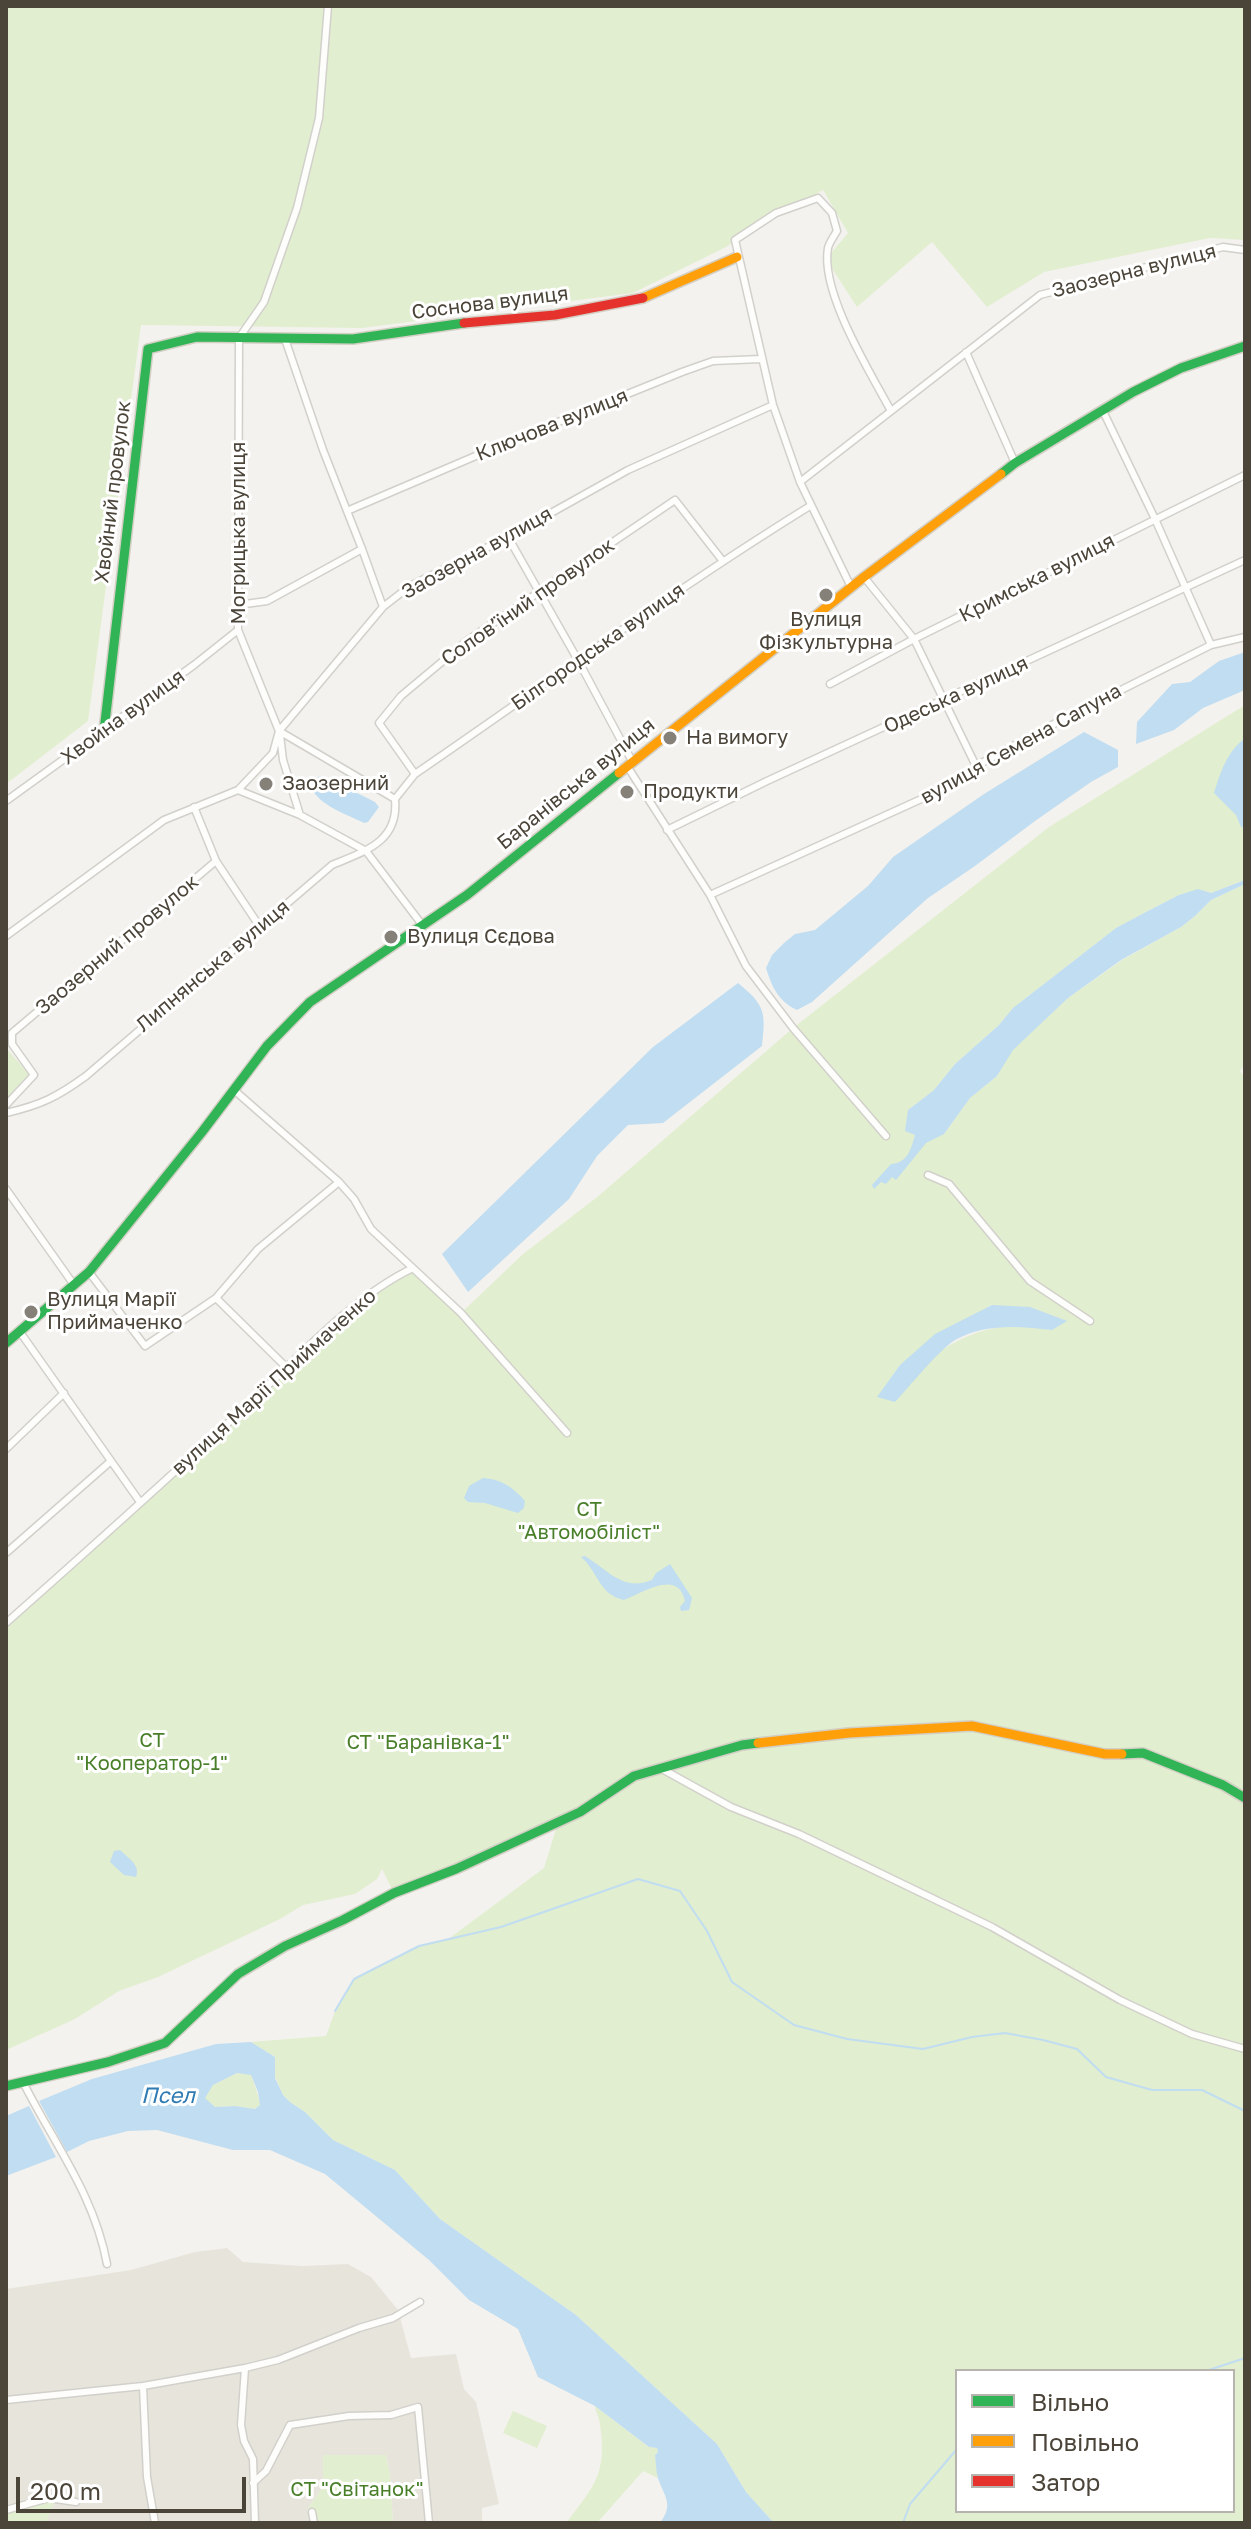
<!DOCTYPE html>
<html>
<head>
<meta charset="utf-8">
<style>
  body { margin:0 }
  #map { position:relative; width:1251px; height:2529px; overflow:hidden; background:#f4f2ee; font-family:"Golos Text",sans-serif }
  canvas { display:block }
  .frame { position:absolute; inset:0; border:8px solid #4b4439; pointer-events:none }
  .legend { position:absolute; left:955px; top:2369px; width:280px; height:144px; box-sizing:border-box; background:#fff; border:2px solid #b7b4b0; margin:0; padding:10px 14px; list-style:none; font-size:24px; color:#4b4439 }
  .legend li { display:flex; align-items:center; gap:16px; height:40px }
  .legend b { width:40px; border:2px solid #b7b4b0 }
  .scale { position:absolute; left:16px; top:2477px; width:230px; height:36px; box-sizing:border-box; border:4px solid #4b4439; border-top:0; padding-left:10px; font-size:24px; line-height:28px; white-space:nowrap; color:#4b4439; -webkit-text-stroke:6px #fff; paint-order:stroke }
</style>
</head>
<body>
<div id="map">
<canvas width="1251" height="2529"></canvas>
<div class="frame"></div>
<ul class="legend">
<li><b style="height:10px;background:#30b455"></b>Вільно</li>
<li><b style="height:10px;background:#ff9f0a"></b>Повільно</li>
<li><b style="height:10px;background:#e5322d"></b>Затор</li>
</ul>
<div class="scale">200 m</div>
</div>
<script>
const context = document.querySelector('canvas').getContext('2d');
context.lineJoin = 'round';
function paint(path, color) {
  context.fillStyle = color;
  context.fill(path, 'evenodd');
}
function stroke(path, color, width, dash) {
  context.strokeStyle = color;
  context.lineWidth = width;
  context.lineCap = dash ? 'butt' : 'round';
  context.setLineDash(dash || []);
  context.stroke(path);
}
function drawText(font, color, halo, rows, align = 'center') {
  context.font = font + ' "Golos Text",sans-serif';
  context.lineWidth = 6;
  context.setLineDash([]);
  context.textBaseline = 'middle';
  context.strokeStyle = halo;
  context.fillStyle = color;
  for (const [text, x, y, turn = 0] of rows) {
    context.save();
    context.translate(x, y);
    context.rotate((+turn || 0) * Math.PI / 180);
    context.textAlign = isNaN(turn) ? turn : align;
    if (halo) context.strokeText(text, 0, 0);
    context.fillText(text, 0, 0);
    context.restore();
  }
}
paint(new Path2D(`
  M227 2248 243 2262 302 2266 348 2264 371 2277 398 2310 411 2358 456 2354 464 2389 476 2402 499 2504 482 2508V2523H393L390 2476 386 2455H323V2487L308 2508 309 2523H46L54 2501 6 2512V2289L131 2270 195 2252Z`), '#e7e4dc');
paint(new Path2D(`
  M6 6H1245V240L1210 238 1044 272 987 307 932 242 857 307 826 259 848 233 823 190 726 247 633 293 362 328 141 325 88 721 6 784Z
  M1245 705V738C1240 742 1235 748 1233 754 1231 768 1236 813 1241 827L1245 828V880L1211 893 1198 890 1179 895 1144 913 1116 928 1013 1008 999 1025 955 1064 934 1090 908 1110 915 1135 929 1113 943 1107 940 1118 944 1134 970 1098 997 1076 1012 1050 1068 998 1122 960 1181 927 1195 916 1211 900 1245 884V1064L1240 1071 1245 1078V2523H774L746 2492 717 2444 576 2315 440 2219 395 2170 333 2140 305 2112 290 2102 283 2095 275 2077V2057L251 2042 326 2036 335 2011 354 1979 419 1946 447 1940 544 1868 558 1823 394 1893 382 1869 377 1879 355 1894 303 1905 280 1919 158 1977 119 1991 75 2019 6 2050V1623L351 1309 413 1268 461 1313 523 1254 596 1198 793 1028 1049 827ZM991 1305 1052 1330C1042 1329 1031 1326 1021 1326 962 1324 923 1364 878 1397L900 1365ZM957 2371H1233V2511H957Z
  M6 1048 29 1074 6 1099Z
  M237 2073 251 2074 261 2105 255 2109 235 2106 215 2107 204 2098 213 2085Z
  M595 2406 649 2447 657 2448 658 2452 655 2455 658 2478 643 2471 597 2523H566C595 2485 607 2474 600 2424 599 2417 596 2413 595 2406Z
  M513 2411 547 2426 537 2448 503 2433Z
  M323 2455H386L390 2476 393 2523H309L308 2508 323 2487Z
  M55 2500 46 2523H6V2512Z`), '#e1eecf');
paint(new Path2D(`
  M1245 652V690L1203 708 1174 730 1136 744 1137 722 1172 684 1190 682 1219 661Z
  M1084 732 1118 750V767L1091 782 1035 821 975 866 928 898 812 1002 797 1010C778 1001 772 987 766 968L772 955 784 943 795 934 815 930 868 886 893 857 984 794Z
  M1245 738V828L1241 827 1236 815 1214 793C1221 771 1227 752 1245 738Z
  M323 776 375 802 379 807 368 822 364 823C347 814 319 806 311 787L318 777Z
  M1245 880V884L1211 900 1195 916 1181 927 1121 960 1068 998 1013 1050 997 1076 970 1098 944 1134 926 1143 896 1180 892 1177 886 1184 881 1182 874 1189 872 1185 891 1164C908 1163 911 1149 915 1135L905 1131 908 1110 934 1090 955 1064 999 1025 1013 1008 1116 928 1144 913 1179 895 1198 889 1211 893Z
  M738 983C765 1005 766 1012 762 1046L663 1123 628 1125 597 1156 569 1199 468 1292 442 1254 653 1047Z
  M992 1305 1030 1307 1067 1321 1052 1330C1020 1326 985 1323 955 1340 940 1349 909 1387 895 1402L877 1397 900 1365 935 1334Z
  M483 1478C501 1479 513 1487 525 1501L524 1508 518 1513 485 1503 468 1502 464 1498 469 1486Z
  M585 1556C608 1570 623 1592 652 1580L656 1573 670 1564 692 1598 689 1610 681 1611 680 1607 685 1601C678 1568 641 1594 624 1600 599 1595 598 1571 581 1557Z
  M120 1850C128 1858 141 1865 136 1877L124 1875 110 1862 114 1851Z
  M251 2042 275 2057V2078L283 2095 290 2102 305 2112 333 2140 395 2170 440 2219 576 2315 717 2444 746 2492 774 2523H660C673 2505 666 2499 659 2481 656 2473 656 2464 655 2455L658 2452 657 2448 649 2447 595 2406 538 2377 518 2329 469 2300 429 2260 325 2174 270 2150H233L157 2130 128 2131 89 2141 67 2152 39 2101 92 2079 216 2044ZM237 2073 251 2075 258 2092 260 2105 255 2109 235 2106 215 2107 205 2098 213 2085Z
  M29 2106 56 2157 6 2176V2116Z`), '#c0ddf1');
stroke(new Path2D(`
  M335 2011 354 1979 419 1946 501 1927 638 1879 680 1891 707 1931 732 1982 794 2025 847 2039 923 2049 972 2037 1005 2033 1043 2040 1077 2049 1106 2077 1152 2090H1202L1245 2111
  M1206 2371 1245 2358
  M903 2523 910 2504 957 2449`), '#c0ddf1', 2);
const street = new Path2D(`
  M328 6 319 118 297 208 264 302 239 338 238 630 279 731 395 799
  M285 339 323 450 347 511
  M966 352 1015 463
  M1102 409 1155 519 1211 645
  M800 482 1040 295 1223 247 1245 250
  M508 537 579 662 632 761
  M362 549 383 607
  M864 577 914 639 976 766
  M851 587 800 482 773 405 735 240 776 213 818 198 832 213 837 231C834 236 829 243 828 248 820 292 870 372 891 411
  M238 605 267 601 362 549 347 511 506 443 682 372 713 361 761 359
  M830 684 914 639 1245 475
  M280 735 283 760 300 815 366 851 423 926
  M627 766 710 895 746 966 793 1028 886 1136
  M415 774 379 723 401 696 468 640 675 500 722 560
  M238 790 300 815
  M395 799 415 774C546 684 674 590 810 506
  M6 801 194 665 238 630
  M194 807 216 861 260 927
  M667 830 767 781 1245 560
  M710 895 961 781 976 766 1065 718 1211 645 1245 637
  M6 936 164 820 238 790 273 753 279 731 383 607 410 586 508 537 628 470 773 405
  M234 1090 339 1182 354 1199 371 1229 461 1313 567 1433
  M6 1105 34 1075 12 1044V1033L216 861
  M6 1113C41 1105 57 1097 86 1076L332 865C365 851 399 842 395 799
  M928 1175 949 1184 1030 1281 1090 1321
  M6 1189 74 1285
  M89 1272 145 1346 216 1298 258 1249 339 1182
  M216 1298 287 1368
  M20 1332 140 1502
  M6 1449 64 1393
  M6 1553 111 1461
  M6 1623C85 1553 163 1483 241 1411 293 1363 350 1298 413 1268
  M662 1769 731 1807 799 1834 992 1927 1120 2000 1192 2034 1245 2049
  M23 2082C54 2144 94 2194 107 2264
  M245 2368 241 2425 244 2441 253 2459 255 2523
  M143 2386 147 2477 155 2523
  M6 2400 143 2386 245 2368 278 2360 359 2328 393 2318 420 2302
  M253 2483 266 2471 290 2425 349 2416 391 2415 418 2407 429 2523
  M6 2510 49 2498 76 2502
  M312 2512 314 2523`);
const fast = new Path2D(`
  M1001 474 1015 463 1133 392 1181 368 1245 346
  M104 731 148 349 197 337 353 339 464 323
  M6 1343 89 1272 202 1132 267 1046 310 1002 467 895 619 773
  M1122 1754 1143 1753 1223 1785 1245 1798
  M6 2086 108 2062 165 2043 238 1974 285 1946 343 1920 394 1893 456 1869 580 1812 634 1776 742 1745 758 1743`);
const slow = new Path2D(`
  M643 298 737 257
  M619 773 864 577 1001 474
  M758 1743 849 1733 972 1726 1105 1754H1122`);
const jam = new Path2D(`
  M464 323 555 315 643 298`);
stroke(street, '#d2d0cb', 9);
stroke(fast, '#d3cfc5', 12);
stroke(slow, '#d3cfc5', 12);
stroke(jam, '#d3cfc5', 12);
stroke(street, '#fdfdfc', 6);
stroke(fast, '#30b455', 9);
stroke(slow, '#ff9f0a', 9);
stroke(jam, '#e5322d', 9);
for (const [x, y, r, color] of [
  [826,595,8,"#868178"],
  [670,738,8,"#868178"],
  [266,784,8,"#868178"],
  [627,792,8,"#868178"],
  [391,937,8,"#868178"],
  [31,1312,8,"#868178"]
]) {
  const dot = new Path2D();
  dot.arc(x, y, r, 0, 2 * Math.PI);
  context.fillStyle = color;
  context.fill(dot);
  stroke(dot, '#fff', 3);
}
drawText('20px', '#4b4439', '#fff', [
  ["Заозерна вулиця",1134,271,-14],
  ["Соснова вулиця",490,303,-7],
  ["Ключова вулиця",552,425,-22],
  ["Хвойний провулок",113,492,-83],
  ["Могрицька вулиця",239,533,-90],
  ["Заозерна вулиця",477,553,-29],
  ["Кримська вулиця",1037,578,-27],
  ["Соловʼїний провулок",528,602,-35],
  ["Білгородська вулиця",598,647,-35],
  ["Одеська вулиця",956,695,-25],
  ["Хвойна вулиця",123,717,-36],
  ["вулиця Семена Сапуна",1021,744,-29],
  ["Баранівська вулиця",576,784,-39],
  ["Заозерний провулок",117,945,-40],
  ["Липнянська вулиця",213,966,-40],
  ["вулиця Марії Приймаченко",274,1382,-42]
]);
drawText('20px', '#4b4439', '#fff', [
  ["Вулиця",826,620,"center"],
  ["Фізкультурна",826,643,"center"],
  ["На вимогу",686,738],
  ["Заозерний",282,784],
  ["Продукти",643,792],
  ["Вулиця Сєдова",407,937],
  ["Вулиця Марії",47,1300],
  ["Приймаченко",47,1323]
], 'left');
drawText('20px', '#4a7f2a', '#fff', [
  ["СТ",589,1510],
  ["\"Автомобіліст\"",589,1533],
  ["СТ",152,1741],
  ["\"Кооператор-1\"",152,1764],
  ["СТ \"Баранівка-1\"",428,1743],
  ["СТ \"Світанок\"",357,2490]
]);
drawText('italic 22px', '#2e7ab2', '#fff', [
  ["Псел",168,2096]
]);
</script>
</body>
</html>
